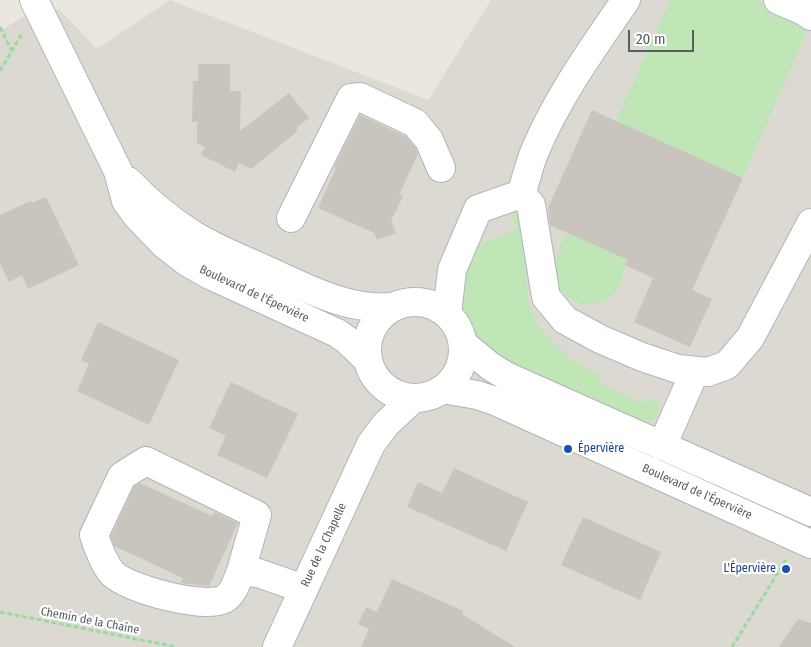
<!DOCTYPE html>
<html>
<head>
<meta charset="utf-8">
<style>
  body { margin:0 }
  #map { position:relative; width:811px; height:647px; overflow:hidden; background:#ece7de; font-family:"Fira Sans Condensed",sans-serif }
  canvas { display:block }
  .scale { position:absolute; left:628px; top:30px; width:66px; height:22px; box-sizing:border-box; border:2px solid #575d61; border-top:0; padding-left:6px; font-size:15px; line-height:18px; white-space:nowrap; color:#575d61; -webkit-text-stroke:4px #fff; paint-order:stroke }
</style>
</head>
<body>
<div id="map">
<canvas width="811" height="647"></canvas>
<div class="scale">20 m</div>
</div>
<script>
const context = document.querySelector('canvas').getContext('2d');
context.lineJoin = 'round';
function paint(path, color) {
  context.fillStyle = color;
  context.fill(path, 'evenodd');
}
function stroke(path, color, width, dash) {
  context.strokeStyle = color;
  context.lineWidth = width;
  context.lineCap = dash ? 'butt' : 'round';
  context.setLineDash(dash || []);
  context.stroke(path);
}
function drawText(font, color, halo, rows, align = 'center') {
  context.font = font + ' "Fira Sans Condensed",sans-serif';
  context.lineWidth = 4.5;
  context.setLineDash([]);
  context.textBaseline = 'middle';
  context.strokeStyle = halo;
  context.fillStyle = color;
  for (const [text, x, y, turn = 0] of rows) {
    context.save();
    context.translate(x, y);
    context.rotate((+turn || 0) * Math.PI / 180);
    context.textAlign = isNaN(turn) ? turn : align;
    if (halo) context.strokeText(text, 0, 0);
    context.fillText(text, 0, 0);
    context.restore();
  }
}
paint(new Path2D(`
  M170 0 428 100 491 0H811V647H0V31L23 17 59 9 97 49Z`), '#dcd9d3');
paint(new Path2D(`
  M670 0H755L800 20C806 26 806 30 804 38L743 178 616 121Z
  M514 213 519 214 525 241V268L529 304 539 327 554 344 568 357 601 376 599 383 643 403 646 395C660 402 661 403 657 418L648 422 638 424 522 374 478 345 472 330 461 312 459 292 473 247 517 229 510 214Z
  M566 232 628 260C623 270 622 286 613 295 590 316 554 300 555 269 555 256 562 244 566 232Z`), '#c0e6b8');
paint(new Path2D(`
  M198 64H230V91H241L240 131 289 93 309 118 296 128 298 131 251 169 239 163 235 172 201 155 205 147 197 143V122H192L193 81H198Z
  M592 110 743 178 692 290 712 299 690 347 634 322 653 278 625 265 628 260 550 225 548 208Z
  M360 115 405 136 416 148 418 154 399 195 403 196 391 221 396 233 377 240 374 233 318 208 336 168 334 167Z
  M46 197 79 265 28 289 22 275 9 282 0 263V215L31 201 32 203Z
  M98 322 179 360 149 425 77 391 89 364 81 360Z
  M231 382 298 414 267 478 217 455 226 436 209 428Z
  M454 468 528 502 506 551 407 507 418 482 442 493Z
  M140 483 212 516 214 512 238 523 209 586 181 583 183 578 114 546 111 536 134 487Z
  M583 517 661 552 640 600 561 565Z
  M392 579 463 611 462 614 515 647H361L369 629 358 624 366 607 377 612Z
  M798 619 811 623V647H779Z`), '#c9c4bd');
const minor = new Path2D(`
  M34 0 118 171 126 201 137 216 165 245 187 262 210 275 337 333 347 340 367 359
  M778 0 802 10 811 16
  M128 181C147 201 168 219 192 234 214 248 240 258 264 269 305 287 346 311 393 307
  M521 194 531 205 546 297 565 320 600 339 642 357 678 369 708 372 727 365 750 338 811 223
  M291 218 351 98 360 97 415 123 429 140 441 168
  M367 350a48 48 0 1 1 96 0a48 48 0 1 1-96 0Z
  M447 314 452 270 478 209 521 194C526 180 529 166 534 153 557 98 592 49 626 0
  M463 344 490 366 506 376 811 512
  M443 389 477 395 495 401 811 544
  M662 446 695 371
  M241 571C237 580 235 591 226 598 210 611 126 589 112 573 105 565 97 546 94 535L122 476 146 461 257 515 241 571 258 573 304 589
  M277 647 371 444 386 424 413 399`);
stroke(minor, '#b0b4b8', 30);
stroke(new Path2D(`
  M0 27 11 50
  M0 71 23 32
  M0 612 177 647
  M732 647 787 558`), '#9ad9a0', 3, [5, 2.5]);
stroke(minor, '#fff', 28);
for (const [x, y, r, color] of [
  [568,449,5,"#1a4fb4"],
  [786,569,5,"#1a4fb4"]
]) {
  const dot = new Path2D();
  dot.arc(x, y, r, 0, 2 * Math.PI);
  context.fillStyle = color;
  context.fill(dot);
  stroke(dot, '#fff', 2);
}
drawText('12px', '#575d61', '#fff', [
  ["Boulevard de l'Épervière",254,294,25],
  ["Boulevard de l'Épervière",697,492,24],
  ["Rue de la Chapelle",324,545,-65],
  ["Chemin de la Chaîne",90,621,11]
]);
drawText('12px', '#164399', '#fff', [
  ["Épervière",578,449],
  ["L'Épervière",776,569,"right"]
], 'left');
</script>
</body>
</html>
